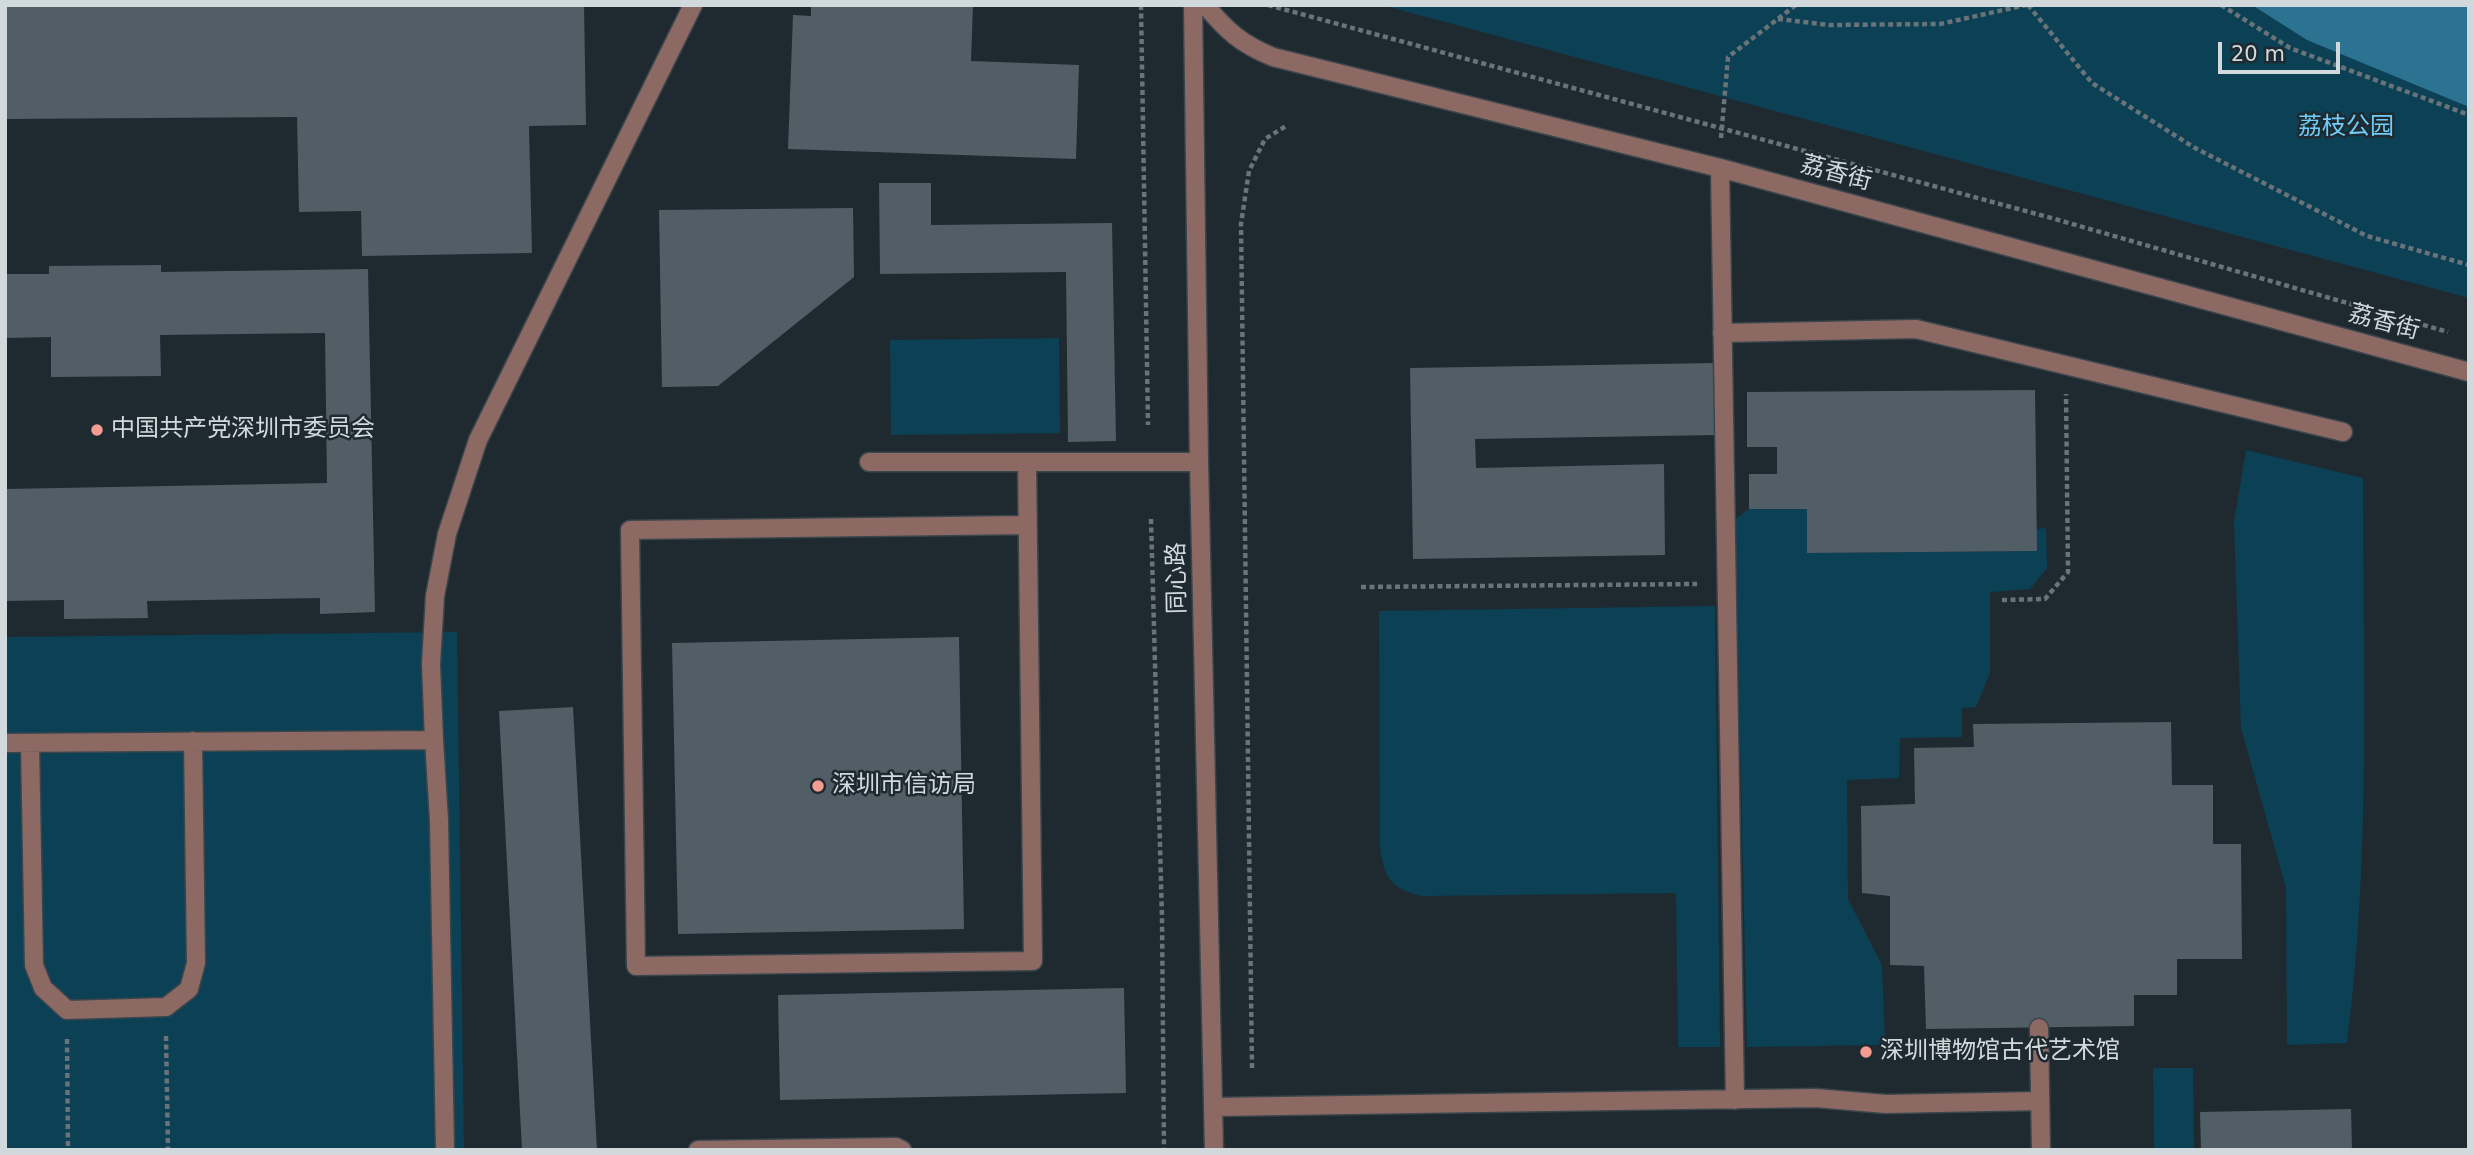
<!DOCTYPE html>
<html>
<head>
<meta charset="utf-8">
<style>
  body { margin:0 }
  #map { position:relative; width:2474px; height:1155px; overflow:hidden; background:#1e2a30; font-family:"DejaVu Sans",sans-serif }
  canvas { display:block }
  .frame { position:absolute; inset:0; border:7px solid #d2d9dd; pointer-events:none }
  .scale { position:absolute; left:2218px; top:42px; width:122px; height:32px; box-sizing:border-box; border:4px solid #d2d9dd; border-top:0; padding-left:9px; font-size:21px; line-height:24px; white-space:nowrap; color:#d2d9dd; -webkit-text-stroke:5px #1e2a30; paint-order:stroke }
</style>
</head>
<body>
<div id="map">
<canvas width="2474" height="1155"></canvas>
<div class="frame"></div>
<div class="scale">20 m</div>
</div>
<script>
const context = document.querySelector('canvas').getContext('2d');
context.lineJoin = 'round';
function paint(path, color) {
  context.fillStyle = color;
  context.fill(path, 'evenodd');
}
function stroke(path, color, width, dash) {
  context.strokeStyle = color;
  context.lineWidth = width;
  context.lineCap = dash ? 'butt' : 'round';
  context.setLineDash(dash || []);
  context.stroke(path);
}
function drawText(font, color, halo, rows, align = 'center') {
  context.font = font + ' "DejaVu Sans","Noto Sans SC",sans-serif';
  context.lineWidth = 5;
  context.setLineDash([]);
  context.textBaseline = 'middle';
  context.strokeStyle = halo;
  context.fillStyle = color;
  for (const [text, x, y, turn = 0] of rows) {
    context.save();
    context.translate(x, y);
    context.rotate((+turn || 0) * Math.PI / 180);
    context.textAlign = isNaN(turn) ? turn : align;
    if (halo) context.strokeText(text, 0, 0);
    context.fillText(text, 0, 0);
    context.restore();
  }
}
paint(new Path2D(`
  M1382 5H2469V298Z
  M1059 338 1060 433 891 435 890 340Z
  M2246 450 2363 478C2363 666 2371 856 2347 1043L2287 1045 2286 888 2241 728 2234 522Z
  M1749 509H1807V553L2036 551V529L2046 528 2047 568 2030 589 1990 592V673L1976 707 1962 708V737L1900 738 1899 778 1847 780 1848 899 1882 965 1885 1045 1747 1047 1735 519Z
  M1715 606 1720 1047H1678L1676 893 1422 896C1390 888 1384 878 1380 846L1379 611Z
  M457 632 464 1150H5V637Z
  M2193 1068 2194 1150H2154L2153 1068Z`), '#0c4055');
paint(new Path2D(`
  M2252 5H2469V107L2307 40Z`), '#2c7291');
paint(new Path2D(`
  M5 5H584L586 125 529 126 532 253 362 256 361 211 299 212 297 117 5 119Z
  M811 5H973L971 61 1079 65 1076 159 788 149 793 15 811 16Z
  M879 183H931V225L1112 223 1116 441 1068 442 1066 272 880 274Z
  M853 208 854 277 718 386 662 387 659 210Z
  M161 265V272L368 269 375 612 320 614V598L147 601 148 618 64 619V600L5 601V489L327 483 325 333 160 335 161 376 51 377V337L5 338V274H49V266Z
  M1715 363 1716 435 1475 439 1476 468 1664 464 1665 555 1413 559 1410 368Z
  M2035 390 2037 551 1807 553V509H1749V474H1777V447H1747V392Z
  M959 637 964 929 678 934 672 643Z
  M573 707 597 1150H522L499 711Z
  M2171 722 2172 785H2213V844H2241L2242 959H2177V995H2134V1026L1926 1029 1924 966 1890 965V896L1862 893 1861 806 1915 804 1914 748 1974 747 1973 724Z
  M1124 988 1126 1093 780 1100 778 995Z
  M2351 1109 2352 1150H2201L2200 1112Z`), '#515e65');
const minor = new Path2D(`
  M1193 5 1199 462 1214 1150
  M1205 5C1227 31 1241 44 1273 57L1720 168 2469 372
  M1720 168 1735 1100
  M1722 333 1916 329 2343 432
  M869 462H1199
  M1027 462 1033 961 636 966 630 530 1027 525
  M434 740 431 664 435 596 447 534 478 440 693 5
  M5 743 434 740 439 820 445 1150
  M30 743 34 965 43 988 67 1010 166 1007 189 989 196 963 193 741
  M2039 1028 2041 1150
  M1214 1107 1815 1098 1886 1104 2040 1101
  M698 1150 896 1147 902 1150`);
stroke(minor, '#3b464c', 21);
stroke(new Path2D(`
  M1141 5 1148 425
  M1268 5 2055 219 2448 332
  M2028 5 2092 83 2195 148 2367 236 2469 265
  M2221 5 2290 48 2469 115
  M1778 19 1829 25 1940 24 2026 5
  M1721 138 1728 57 1796 5
  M1151 519 1162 918 1164 1150
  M1361 587 1697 584
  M2002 600 2045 599 2068 572 2066 394
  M166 1036 168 1150
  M67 1039 68 1150
  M1252 1068 1241 224 1249 171 1265 139 1286 126`), '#697378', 4.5, [5, 3.5]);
stroke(minor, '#8d6964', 18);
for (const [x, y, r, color] of [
  [97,430,7,"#f59c92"],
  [818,786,7,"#f59c92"],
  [1866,1052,7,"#f59c92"]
]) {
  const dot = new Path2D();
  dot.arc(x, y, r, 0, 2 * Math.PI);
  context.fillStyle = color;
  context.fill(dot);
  stroke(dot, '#1e2a30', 2.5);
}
drawText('24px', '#70cdf9', '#1e2a30', [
  ["荔枝公园",2346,128]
]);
drawText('24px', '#d2d9dd', '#1e2a30', [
  ["荔香街",1836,174,15],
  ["荔香街",2384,323,15],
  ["同心路",1178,578,-91]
]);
drawText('24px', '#d2d9dd', '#1e2a30', [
  ["中国共产党深圳市委员会",111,430],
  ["深圳市信访局",832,786],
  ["深圳博物馆古代艺术馆",1880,1052]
], 'left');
</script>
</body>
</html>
